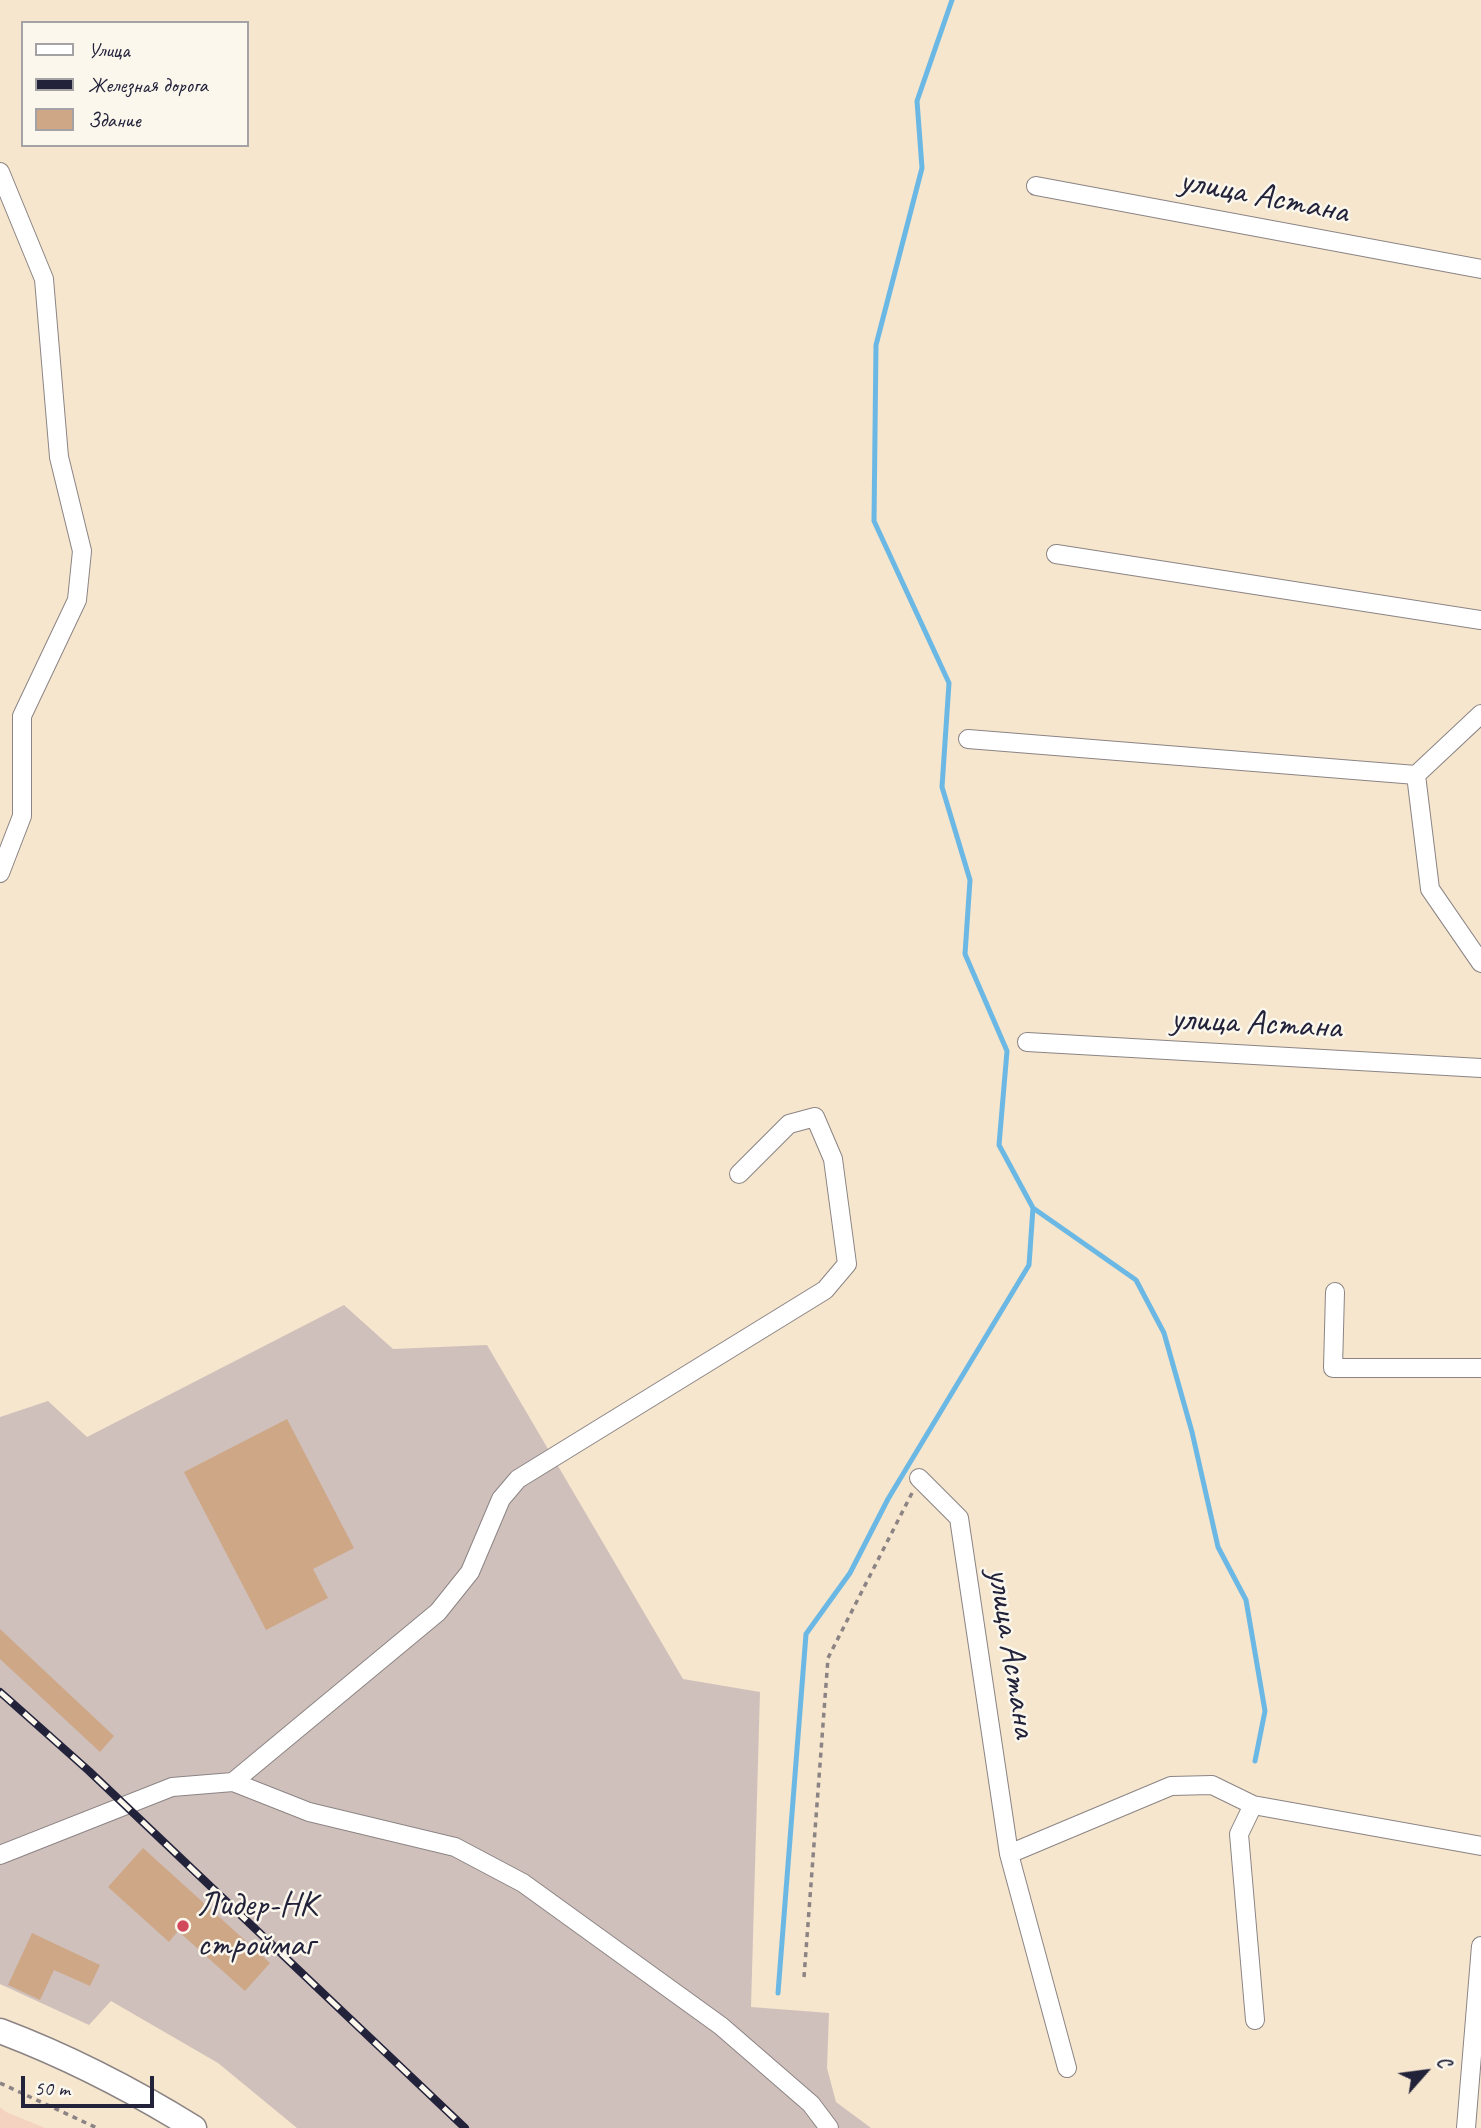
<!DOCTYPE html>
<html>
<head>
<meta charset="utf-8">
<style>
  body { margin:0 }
  #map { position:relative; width:1481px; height:2128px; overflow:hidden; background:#f5e6cd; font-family:Caveat,sans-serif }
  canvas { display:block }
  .legend { position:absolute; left:21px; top:21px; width:228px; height:126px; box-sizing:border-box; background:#fbf7ec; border:2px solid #a4a2a5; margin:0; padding:9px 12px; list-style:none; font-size:21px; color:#22223b }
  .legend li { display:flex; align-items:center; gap:14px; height:35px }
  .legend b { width:35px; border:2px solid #a4a2a5 }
  .north { position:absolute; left:1390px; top:2037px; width:70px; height:70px; -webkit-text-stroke:5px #fbf7ec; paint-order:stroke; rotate:62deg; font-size:19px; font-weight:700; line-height:28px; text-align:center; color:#22223b }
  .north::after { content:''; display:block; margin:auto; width:24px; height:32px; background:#22223b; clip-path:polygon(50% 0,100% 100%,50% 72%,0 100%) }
  .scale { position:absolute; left:21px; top:2076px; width:133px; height:32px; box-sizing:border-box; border:4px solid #22223b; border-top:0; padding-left:9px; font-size:21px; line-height:24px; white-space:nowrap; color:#22223b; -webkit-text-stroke:5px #fbf7ec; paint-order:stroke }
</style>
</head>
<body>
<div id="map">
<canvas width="1481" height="2128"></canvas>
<ul class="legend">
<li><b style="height:9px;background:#fff"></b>Улица</li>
<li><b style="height:9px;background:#22223b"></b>Железная дорога</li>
<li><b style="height:19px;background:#cea786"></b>Здание</li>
</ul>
<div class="north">С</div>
<div class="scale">50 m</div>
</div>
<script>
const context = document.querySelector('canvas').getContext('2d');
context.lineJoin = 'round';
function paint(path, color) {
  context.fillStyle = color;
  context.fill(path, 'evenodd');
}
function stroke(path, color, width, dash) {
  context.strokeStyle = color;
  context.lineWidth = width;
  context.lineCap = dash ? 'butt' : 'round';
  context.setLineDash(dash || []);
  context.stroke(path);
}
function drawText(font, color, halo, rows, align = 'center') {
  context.font = font + ' Caveat,sans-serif';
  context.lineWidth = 5;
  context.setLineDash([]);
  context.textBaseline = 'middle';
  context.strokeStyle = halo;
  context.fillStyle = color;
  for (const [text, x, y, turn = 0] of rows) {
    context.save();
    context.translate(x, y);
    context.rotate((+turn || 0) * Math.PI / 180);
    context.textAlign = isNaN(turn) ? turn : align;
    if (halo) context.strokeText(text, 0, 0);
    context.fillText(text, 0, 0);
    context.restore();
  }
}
paint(new Path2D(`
  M0 2107 6 2112 45 2128H0Z`), '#f4d3c0');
paint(new Path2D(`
  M344 1305 393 1349 487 1345 683 1679 760 1692 751 2007 829 2013 827 2068 836 2102 871 2128H297L218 2063 111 2001 89 2025 0 1984V1417L48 1401 87 1437Z`), '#d0c0bc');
stroke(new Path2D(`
  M952 0 917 101 922 168 876 345 874 521 949 683 942 787 970 880 965 954 1007 1051 999 1145 1033 1208 1136 1280 1164 1333 1192 1432 1218 1547 1246 1600 1265 1711 1255 1761
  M778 1993 806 1634 850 1573 888 1499 1029 1265 1033 1208`), '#6cb8e5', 5);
paint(new Path2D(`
  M287 1419 354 1548 313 1569 328 1598 266 1630 184 1472Z
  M0 1629 114 1736 100 1752 0 1659Z
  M143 1848 270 1963 245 1991 178 1931 169 1942 108 1887Z
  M32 1933 100 1965 90 1986 54 1970 40 2000 8 1985Z`), '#cea786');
const minor = new Path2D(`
  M0 172 44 279 59 457 82 551 77 600 22 716V816L0 873
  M1036 186 1481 269
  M1056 554 1481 620
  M1481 714 1416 775 1430 889 1481 963
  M968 739 1416 775
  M1027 1042 1481 1068
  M1335 1292 1333 1368H1481
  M919 1478 959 1518 1009 1854 1067 2068
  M233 1782 438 1612 470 1572 501 1499 518 1479 825 1290 847 1264 833 1159 815 1117 789 1124 739 1174
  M1253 1805 1239 1834 1255 2020
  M1009 1854 1171 1786 1212 1785 1253 1805 1481 1846
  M0 1855 172 1787 233 1782 309 1812 455 1847 523 1883 721 2026 811 2104 829 2128
  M1466 2128 1481 1946`);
const highway = new Path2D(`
  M0 2031C69 2057 131 2089 194 2128`);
stroke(minor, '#8c8484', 20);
stroke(highway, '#8c8484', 27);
stroke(new Path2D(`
  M804 1977 828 1658 912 1493
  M0 2083 97 2128`), '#8c8484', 3.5, [5, 5]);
stroke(minor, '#fff', 18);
stroke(highway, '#fff', 24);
const rail = new Path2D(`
  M0 1692 89 1771 465 2128`);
stroke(rail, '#22223b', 8);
stroke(rail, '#fbf7ec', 5, [16]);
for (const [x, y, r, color] of [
  [183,1926,7,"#d1495b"]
]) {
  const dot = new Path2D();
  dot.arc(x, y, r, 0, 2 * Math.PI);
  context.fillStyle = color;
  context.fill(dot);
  stroke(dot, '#fbf7ec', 2.5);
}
drawText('35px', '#22223b', '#fbf7ec', [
  ["улица Астана",1264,197,11],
  ["улица Астана",1256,1024,3],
  ["улица Астана",1011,1653,81]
]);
drawText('35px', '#22223b', '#fbf7ec', [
  ["Лидер-НК",197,1906],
  ["строймаг",197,1946]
], 'left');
</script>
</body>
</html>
